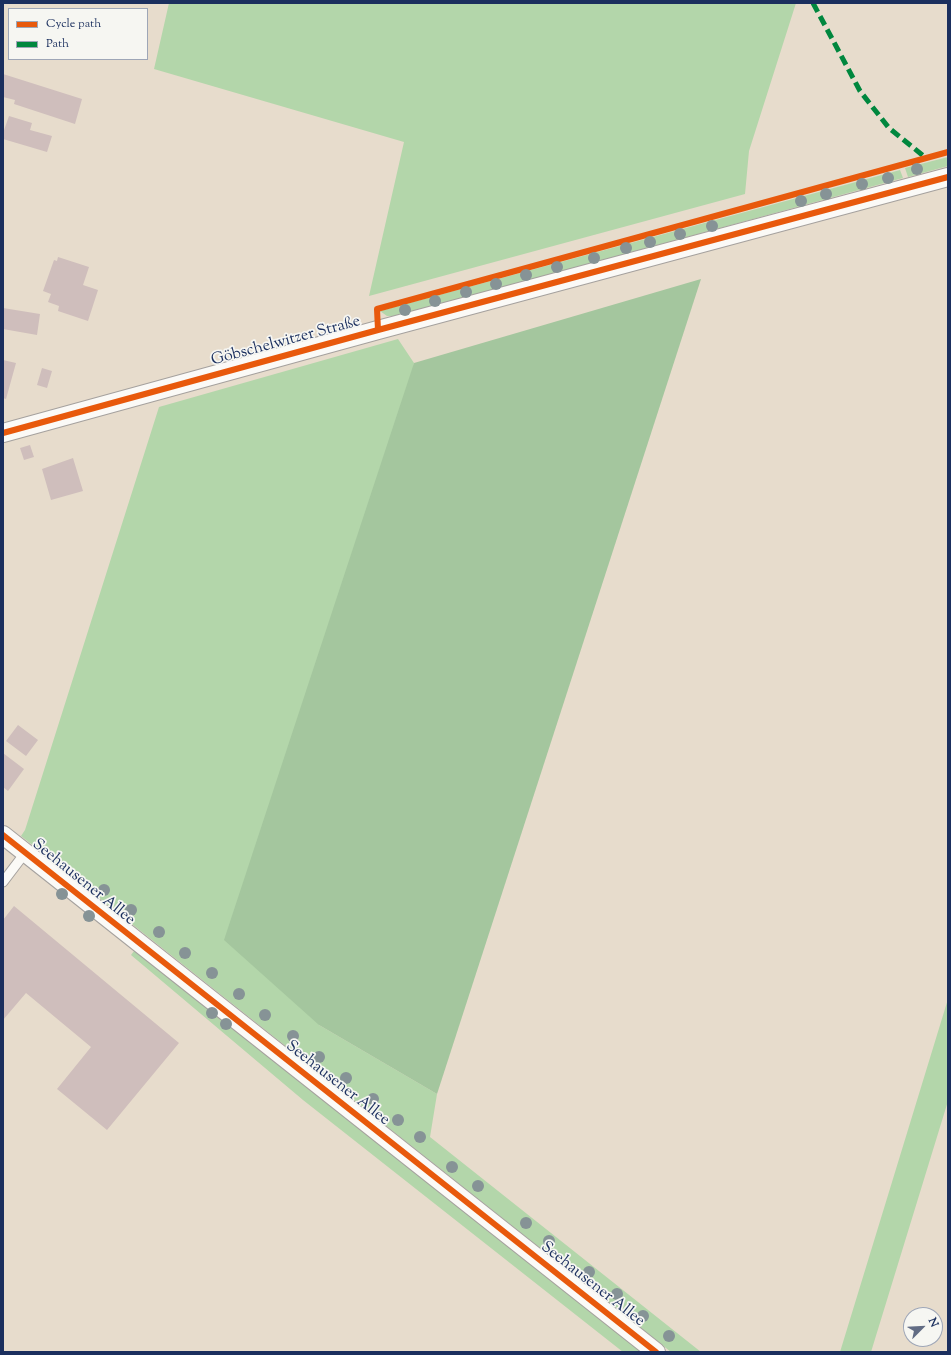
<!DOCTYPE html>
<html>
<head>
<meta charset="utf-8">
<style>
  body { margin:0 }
  #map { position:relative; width:951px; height:1355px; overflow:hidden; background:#e7dccc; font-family:"Sorts Mill Goudy",serif }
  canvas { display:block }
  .frame { position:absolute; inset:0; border:4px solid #1b2f5e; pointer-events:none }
  .legend { position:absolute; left:8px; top:8px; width:140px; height:52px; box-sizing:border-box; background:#f6f6f2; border:1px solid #9ea6b7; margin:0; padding:5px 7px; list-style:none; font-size:12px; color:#1b2f5e }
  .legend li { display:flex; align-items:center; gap:8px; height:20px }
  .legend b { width:20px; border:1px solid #9ea6b7 }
  .north { position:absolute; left:903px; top:1307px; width:40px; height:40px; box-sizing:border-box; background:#f6f6f2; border:1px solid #9ea6b7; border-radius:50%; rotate:66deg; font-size:11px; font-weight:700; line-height:16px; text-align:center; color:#1b2f5e }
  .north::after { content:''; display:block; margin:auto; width:14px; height:18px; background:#626c84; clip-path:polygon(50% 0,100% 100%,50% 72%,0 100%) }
</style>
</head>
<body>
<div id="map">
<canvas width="951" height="1355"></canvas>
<div class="frame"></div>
<ul class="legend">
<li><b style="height:5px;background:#e8590c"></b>Cycle path</li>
<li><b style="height:5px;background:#00873e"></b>Path</li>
</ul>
<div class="north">N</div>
</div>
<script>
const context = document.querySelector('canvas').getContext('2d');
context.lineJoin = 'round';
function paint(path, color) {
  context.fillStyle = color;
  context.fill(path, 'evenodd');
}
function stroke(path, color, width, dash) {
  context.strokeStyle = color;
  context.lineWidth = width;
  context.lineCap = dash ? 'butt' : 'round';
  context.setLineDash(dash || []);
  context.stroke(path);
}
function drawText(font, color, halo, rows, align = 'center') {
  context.font = font + ' "Sorts Mill Goudy",serif';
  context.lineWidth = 3.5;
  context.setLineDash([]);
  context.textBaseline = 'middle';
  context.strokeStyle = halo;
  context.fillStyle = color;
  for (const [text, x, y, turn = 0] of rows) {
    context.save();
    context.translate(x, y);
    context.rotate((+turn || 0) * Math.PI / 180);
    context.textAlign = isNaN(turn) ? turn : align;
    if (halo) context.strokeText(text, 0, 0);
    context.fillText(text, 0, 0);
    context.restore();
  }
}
paint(new Path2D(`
  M169 3H796L749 151 745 194 369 296 404 142 154 69Z
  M948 157V166L908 177 905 168Z
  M900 170 903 178 398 316H387L380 311Z
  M398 339 414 363 319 1025 437 1094 430 1137 701 1352H671L21 836 25 830 159 407Z
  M138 946 652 1352H623L303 1100 131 955Z
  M948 999V1101L871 1352H840Z`), '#b3d6aa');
paint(new Path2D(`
  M701 279 437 1094 319 1025 224 940 414 363Z`), '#a4c69e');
paint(new Path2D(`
  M3 74 82 99 75 124 14 104 15 100 3 97Z
  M9 116 32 123 30 130 52 136 47 152 3 139V133Z
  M58 257 89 267 83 285 98 290 88 321 58 311 59 306 48 302 51 294 43 291 54 260 57 261Z
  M3 308 40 314 37 335 3 329Z
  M3 360 16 363 6 399 3 398Z
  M42 368 52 371 47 388 37 385Z
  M30 445 34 457 24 460 20 448Z
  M73 458 83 491 51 500 42 469Z
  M18 725 38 740 26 756 6 741Z
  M3 753 24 769 8 791 3 787Z
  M14 906 179 1043 107 1130 57 1089 91 1047 26 993 3 1020V920Z`), '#cfbebc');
const service = new Path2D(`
  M3 882 25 853`);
const minor = new Path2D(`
  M3 433 378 330 948 177
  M3 835 656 1352`);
stroke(service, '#a5a19e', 11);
stroke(minor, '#a5a19e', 20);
stroke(service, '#fbfaf7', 9);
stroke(minor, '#fbfaf7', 18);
stroke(new Path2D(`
  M813 3 860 91 889 128 926 158`), '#00873e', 5, [10, 5]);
stroke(new Path2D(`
  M378 330 377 309 948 152
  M3 433 378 330 948 177
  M3 835 656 1352`), '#e8590c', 6);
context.fillStyle = '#869396';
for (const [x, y] of [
  [917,169],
  [888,178],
  [862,184],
  [826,194],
  [801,201],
  [712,226],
  [680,234],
  [650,242],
  [626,248],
  [594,258],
  [557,267],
  [526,275],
  [496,284],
  [466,292],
  [435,301],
  [405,310],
  [104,890],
  [62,894],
  [131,910],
  [89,916],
  [159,932],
  [185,953],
  [212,973],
  [239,994],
  [212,1013],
  [265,1015],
  [226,1024],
  [293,1036],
  [319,1057],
  [346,1078],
  [373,1099],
  [398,1120],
  [420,1137],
  [452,1167],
  [478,1186],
  [526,1223],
  [549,1241],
  [589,1272],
  [617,1294],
  [643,1316],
  [669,1336]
]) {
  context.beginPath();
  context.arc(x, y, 6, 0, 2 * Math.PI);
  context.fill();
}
drawText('16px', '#1b2f5e', '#f6f6f2', [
  ["Göbschelwitzer Straße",286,342,-15],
  ["Seehausener Allee",83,883,39],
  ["Seehausener Allee",337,1084,38],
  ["Seehausener Allee",592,1285,38]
]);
</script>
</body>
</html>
